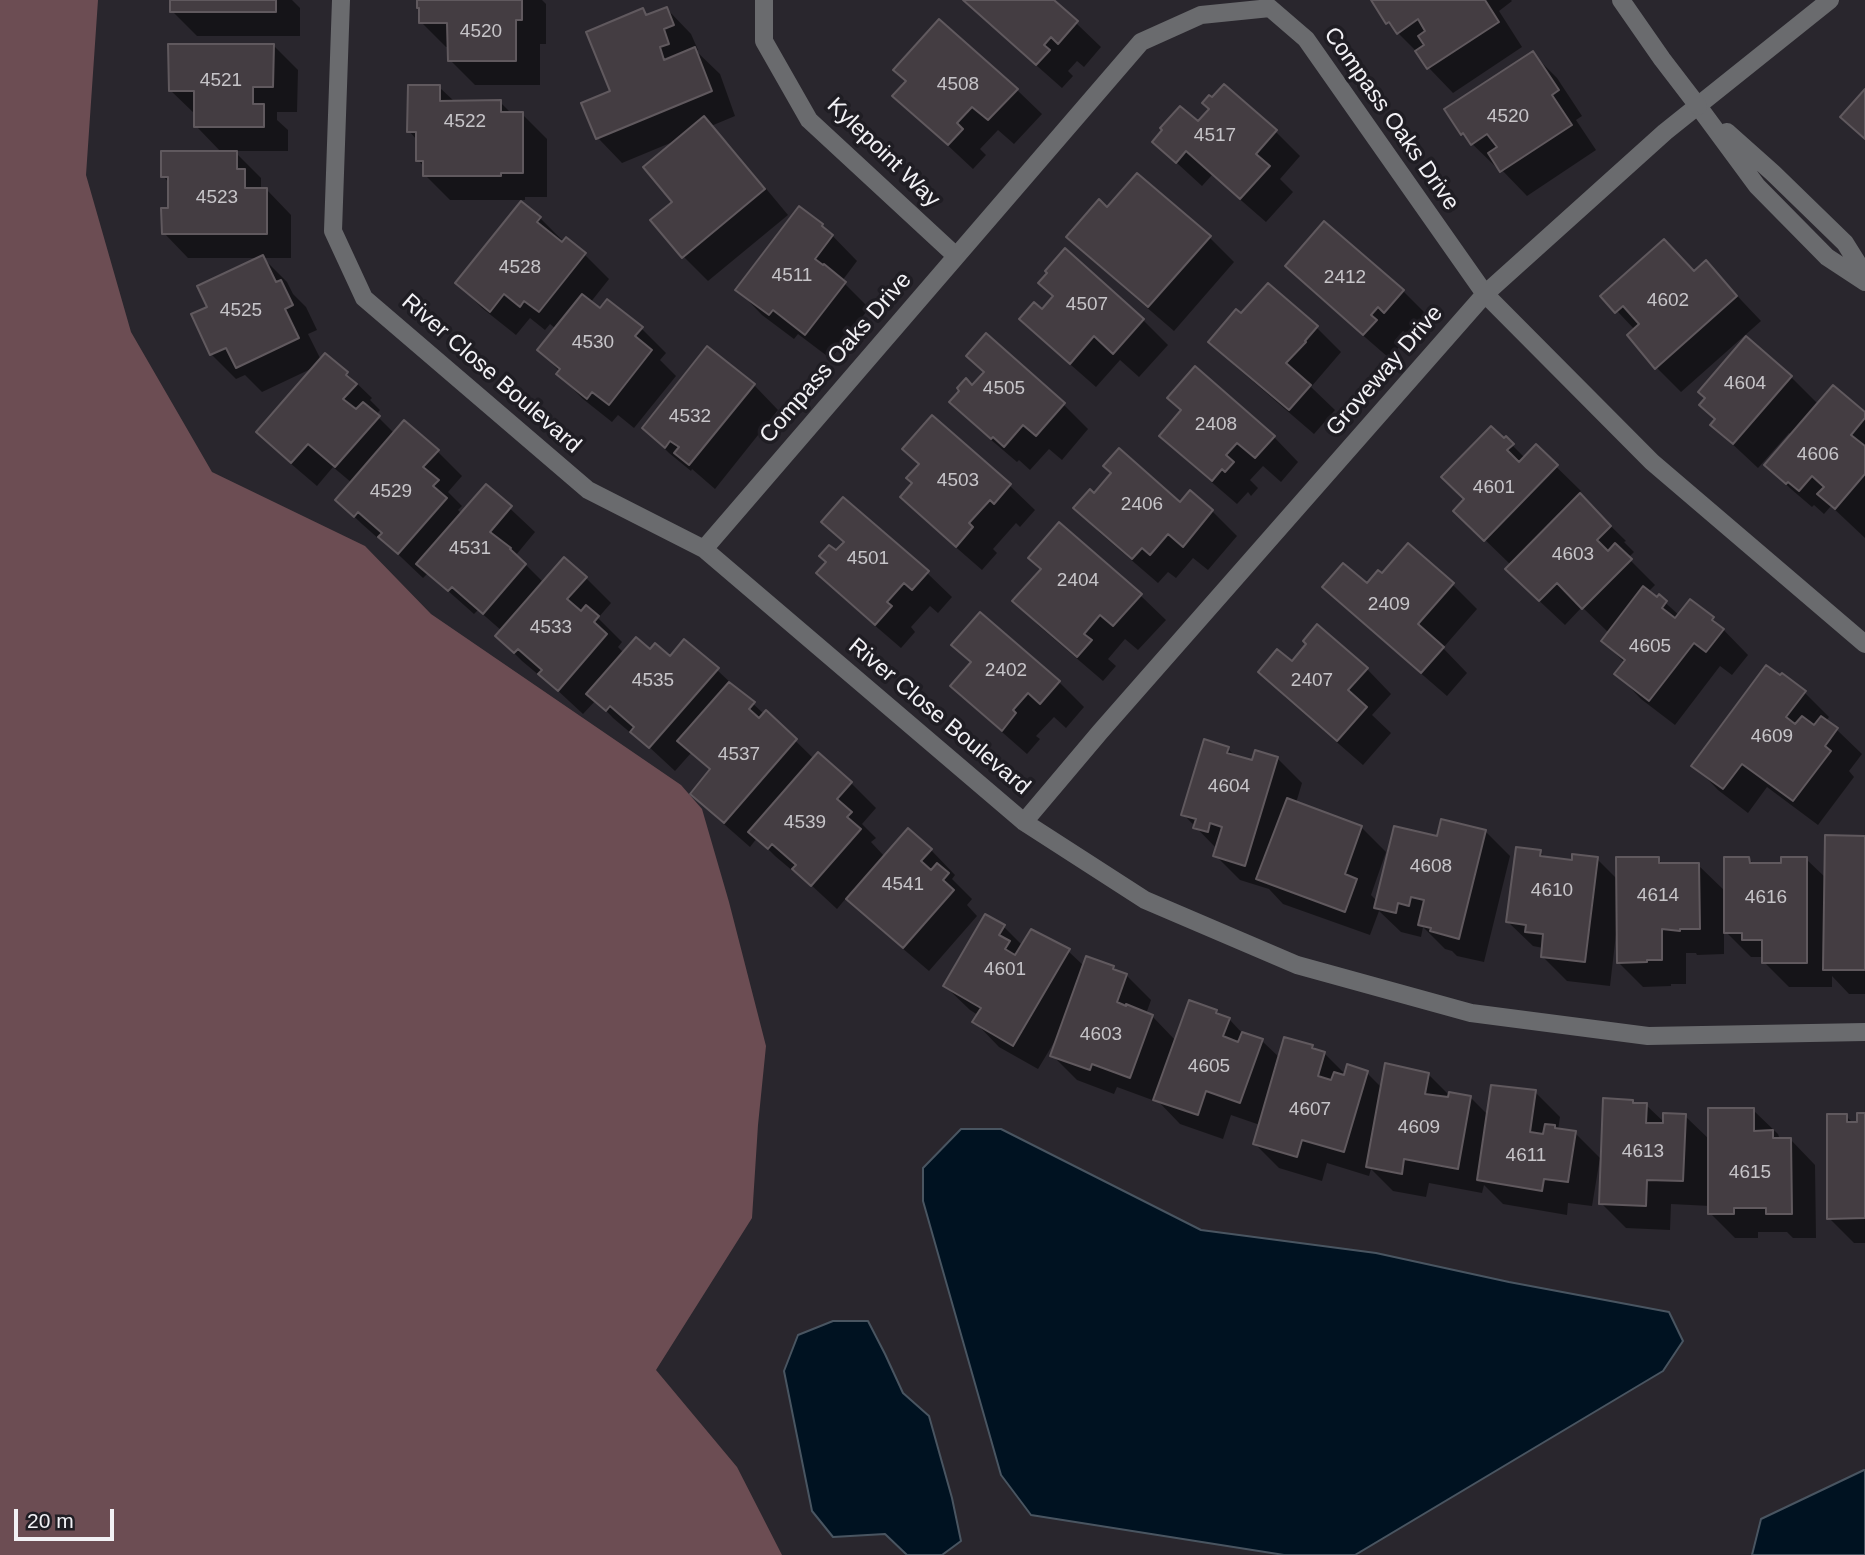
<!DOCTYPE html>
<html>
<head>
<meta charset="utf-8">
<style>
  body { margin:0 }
  #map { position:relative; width:1865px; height:1555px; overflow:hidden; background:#29262d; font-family:Arial,sans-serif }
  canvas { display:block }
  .scale { position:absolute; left:14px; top:1509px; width:100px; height:32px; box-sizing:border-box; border:4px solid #f2f1f5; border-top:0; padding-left:9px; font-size:21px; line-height:24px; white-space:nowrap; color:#f2f1f5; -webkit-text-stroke:5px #1f1d23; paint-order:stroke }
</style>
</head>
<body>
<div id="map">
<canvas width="1865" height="1555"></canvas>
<div class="scale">20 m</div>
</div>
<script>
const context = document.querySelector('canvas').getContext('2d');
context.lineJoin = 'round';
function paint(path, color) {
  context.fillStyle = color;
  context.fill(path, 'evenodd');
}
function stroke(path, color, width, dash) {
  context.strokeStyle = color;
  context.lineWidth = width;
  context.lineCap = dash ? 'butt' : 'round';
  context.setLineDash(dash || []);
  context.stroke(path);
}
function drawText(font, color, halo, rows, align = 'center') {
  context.font = font + ' Arial,sans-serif';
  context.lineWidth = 7;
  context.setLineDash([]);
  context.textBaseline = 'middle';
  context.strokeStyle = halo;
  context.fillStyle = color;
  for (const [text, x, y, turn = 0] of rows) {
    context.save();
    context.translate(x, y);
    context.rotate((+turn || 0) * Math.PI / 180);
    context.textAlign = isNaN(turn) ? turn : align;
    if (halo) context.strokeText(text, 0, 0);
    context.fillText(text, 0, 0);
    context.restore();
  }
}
paint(new Path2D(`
  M0 0H98L86 175 131 332 212 472 365 546 431 614 681 785 702 809 729 902 766 1046 758 1125 752 1218 656 1370 737 1467 782 1555H0Z`), '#6c4d53');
const water = new Path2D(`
  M961 1129H1001L1201 1230 1376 1253 1509 1282 1669 1312 1683 1341 1663 1371 1355 1555H1284L1031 1515 1001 1475 923 1201V1168Z
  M833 1321H868L885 1354 903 1393 929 1416 952 1498 961 1541 942 1555H907L885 1534 833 1537 812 1511 784 1371 798 1335Z
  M1864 1470H1865V1555H1752L1761 1519Z`);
paint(water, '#001221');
stroke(water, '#495561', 2);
paint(new Path2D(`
  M172 0H292L300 8V36H197L172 11Z
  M418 0H542L546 4V44H540V85H475L450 60V47H446L421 22Z
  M965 0H1052L1101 47 1084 67 1077 61 1068 71 1073 76 1062 88 985 20Z
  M1373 0H1511L1512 1 1499 11 1522 47 1453 93 1429 68 1419 54 1388 23Z
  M667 9 691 34 698 50 696 51 720 74 735 116 711 126 728 143 788 215 708 281 683 256 675 202V141L622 163 598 138 613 92 643 10 648 16Z
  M273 45 298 70 297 112H277V120L288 130V151H234L261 178V188L267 190 291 215V258H263L287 282 293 294 306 307 317 330 308 334 321 360 325 355 347 374 372 398 370 400 380 410 376 415 395 434 437 451 462 476 448 492 462 506 458 510 462 514 486 486 535 532 516 555 544 583 565 559 586 578 611 603 598 618 622 642 618 647 624 653 650 651 670 658 717 670 765 715 767 713 814 759 851 783 876 808 862 824 876 838 871 842 885 857 931 850 955 875 952 879 972 899 967 905 977 916 929 971 873 923 847 897 837 909 795 870 794 872 775 856 757 838 750 847 717 818 692 794 711 771 691 753 675 771 633 732 632 734 613 718 596 700 583 714 541 675 540 676 522 661 497 636 502 631 478 610 474 614 428 573 423 578 381 538 380 540 362 524 337 500 352 483 333 467 317 486 283 457 258 432 315 367 262 392 245 375 236 379 211 354 209 307 261 258H188L164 233 169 210V183L163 176 222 153 196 126V115L170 90Z
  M1532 53 1557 78 1582 116 1576 120 1596 150 1527 196 1499 167 1497 168 1462 134Z
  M895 70 1017 90 1042 114 1014 144 998 130 980 149 986 155 973 169 895 96 907 82Z
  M1224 86 1276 132 1300 156 1280 179 1293 192 1266 222 1212 175 1202 186 1154 142 1199 124 1211 109 1212 100Z
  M439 87 455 102H500L512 114H522L547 139V197H525V200H450L425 175V168L418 160 417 140 409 131Z
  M1107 209 1209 237 1234 262 1174 331 1093 261 1069 237Z
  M540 218 564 242 566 239 585 255 609 279 590 303 600 311 641 328 666 353 660 360 676 376 634 428 618 415 612 422 583 399 558 374 560 372 539 350 556 329 550 324 545 330 530 318 516 335 482 308 457 283Z
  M1324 223 1403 291 1428 316 1410 336 1403 331 1395 340 1400 346 1389 358 1312 291 1287 266Z
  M822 225 857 261 842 281 869 308 831 359 798 334 794 339 762 315 738 290Z
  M1706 263 1761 321 1681 392 1656 367 1635 330 1603 296 1695 273Z
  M1040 283 1143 320 1168 345 1139 377 1120 360 1096 387 1046 343 1021 319 1042 311 1054 297Z
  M1268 285 1317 328 1341 352 1311 387 1335 410 1314 434 1235 366 1211 342 1241 316Z
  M1747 339 1791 377 1818 404 1865 414V538L1831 506 1824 514 1814 505 1812 507 1791 489 1766 465 1792 435 1789 433 1758 468 1712 425 1717 420Z
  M985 373 1063 404 1088 429 1062 460 1049 449 1030 470 1019 460 1017 462 976 427 951 402 973 387Z
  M754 385 778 410 715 489 692 469 691 471 669 453 644 428Z
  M932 417 1010 486 1035 510 1020 527 1016 523 993 549 997 553 982 570 927 522 902 497 914 484 921 465Z
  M1162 436 1274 437 1298 462 1281 482 1263 466 1250 480 1258 488 1251 496 1248 492 1237 504 1186 460Z
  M1506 439 1525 458 1536 447 1581 491 1578 494 1626 541 1624 542 1634 552 1628 558 1655 585 1648 592 1657 600 1659 597 1680 616 1713 619 1748 655 1732 675 1720 666 1675 725 1641 699 1617 674 1625 663 1603 641 1609 633 1582 607 1565 625 1532 594 1511 565 1480 535 1467 500Z
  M1094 495 1181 504 1212 511 1237 536 1208 570 1193 558 1176 578 1168 572 1158 583 1100 533 1075 508Z
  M824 522 927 573 952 597 938 613 930 606 911 627 915 632 901 648 843 598 818 573 845 543Z
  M1059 525 1141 596 1166 620 1138 650 1125 639 1108 659 1116 666 1103 681 1039 626 1014 601 1042 569Z
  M1452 584 1477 609 1443 648 1467 673 1447 696 1349 611 1324 587Z
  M980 614 1059 682 1084 707 1066 728 1054 717 1036 736 1040 739 1027 754 978 711 953 686 972 663 954 645Z
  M1309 644 1367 669 1391 694 1372 715 1391 733 1363 765 1285 697 1260 672 1292 664Z
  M1804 692 1829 717 1826 721 1837 730 1862 754 1849 771 1854 777 1818 825 1767 787 1748 813 1718 790 1694 765Z
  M1228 749 1237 758 1253 762 1277 758 1302 783 1296 803 1361 827 1386 852 1371 895 1377 901 1438 839 1485 831 1510 856 1484 962 1457 956 1452 951 1445 949 1423 927 1421 937 1401 932 1379 911 1370 935 1283 904 1269 889 1240 880 1215 855 1217 849 1183 814Z
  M1865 838V994H1849L1832 976V987H1789L1764 962 1761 957H1751L1724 930V954L1697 955 1696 953H1686V984H1671V986L1643 987 1618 962V934H1616L1610 986 1567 981 1542 956 1543 948 1533 946 1508 922 1540 852 1547 859 1573 862 1597 859 1618 880 1658 859 1664 865H1698L1726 892 1749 859 1755 865H1783L1806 859 1826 878Z
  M1004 927 1023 946 1068 951 1084 966 1113 968 1118 972 1126 975 1151 1000 1146 1014 1152 1016 1176 1041 1216 1012 1222 1017 1229 1019 1244 1035 1262 1041 1280 1058 1312 1047 1316 1051 1324 1053 1346 1075 1367 1073 1382 1088 1428 1074 1450 1096 1470 1097 1488 1115 1535 1092 1560 1117 1558 1130 1575 1133 1600 1158 1592 1206 1568 1203 1567 1215 1503 1204 1484 1185 1482 1193 1429 1183 1426 1197 1393 1191 1371 1169 1369 1176 1327 1163 1322 1181 1279 1168 1255 1144 1260 1125 1231 1115 1223 1139 1180 1124 1156 1099 1155 1101 1117 1087 1114 1094 1077 1080 1052 1055 1057 1040 1056 1039 1038 1069 999 1047 975 1022 978 1015 970 1010 945 986Z
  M1632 1101 1636 1105H1646L1665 1123 1685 1116 1710 1140 1753 1110 1778 1134 1780 1140H1791L1815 1165 1816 1238H1793L1787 1232H1758V1238H1735L1710 1213V1206L1671 1204 1670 1230 1626 1228 1601 1203Z
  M1865 1114V1243H1854L1829 1218 1846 1116 1853 1123H1859Z`), '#0007');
const building = new Path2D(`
  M170 0H276V12H170Z
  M417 0H522V20H516V61H448L447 23H419V8H417Z
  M963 0H1054L1078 21 1058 44 1051 37 1044 45 1050 50 1036 65Z
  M1371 0H1485L1499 22 1427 69 1415 51 1424 45 1418 36 1425 31 1418 19 1397 34 1389 22 1386 24Z
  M667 7 674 25 664 29 669 44 660 47 664 60 695 47 712 91 596 139 581 103 610 91 586 32 643 8 646 15Z
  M939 19 1018 89 988 120 972 107 957 123 963 129 948 145 892 96 906 81 893 70Z
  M168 44H274L273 87H253V104H264V127H194V91H169Z
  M1533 51 1559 90 1552 95 1572 125 1500 172 1488 153 1497 147 1487 134 1471 145 1463 133 1461 135 1444 109Z
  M1224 84 1277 130 1256 154 1270 166 1240 199 1186 151 1176 163 1152 142 1162 130 1160 128 1180 106 1198 121 1209 109 1202 103 1209 95 1212 97Z
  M408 85H440V101L501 100V112H523V173H501V176H423V161H416V132H407Z
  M1865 89V139L1840 117Z
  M704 116 765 189 682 258 650 220 672 202 643 167Z
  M161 151H237V169H245V188H267V234H162L161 208H168V177H161Z
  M1137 173 1211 236 1148 307 1066 237 1099 199 1107 207Z
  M521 201 541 217 537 222 562 242 566 237 586 253 539 312 524 301 520 307 504 294 490 312 455 283Z
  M799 206 823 224 822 226 833 235 815 259 823 265 824 264 846 282 805 335 773 310 769 315 735 290Z
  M1324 221 1404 290 1384 313 1378 307 1371 315 1377 320 1363 335 1285 266Z
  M1664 239 1694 271 1706 260 1737 296 1655 369 1627 335 1639 324 1623 306 1615 313 1600 296Z
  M1065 248 1144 319 1113 354 1094 336 1070 364 1019 319 1034 302 1042 309 1053 296 1038 283 1047 273 1045 271Z
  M263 255 276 282 281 280 293 305 285 309 299 338 236 368 226 348 210 355 191 314 207 307 197 286Z
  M1268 283 1318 326 1305 341 1306 342 1286 363 1311 385 1289 410 1208 342 1236 309 1241 313Z
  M582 294 600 308 607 299 643 327 635 336 652 350 609 405 592 392 587 399 556 374 560 369 537 350Z
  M986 333 1065 403 1036 436 1023 425 1004 447 993 437 991 439 949 402 959 391 957 388 966 378 972 385 984 372 966 356Z
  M1746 336 1792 376 1733 444 1710 425 1715 419 1699 405 1705 398 1698 392Z
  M707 346 755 384 689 465 674 453 679 447 670 441 665 448 642 428Z
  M325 353 348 372 346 375 357 384 343 399 356 409 363 402 380 416 335 467 308 444 291 463 256 432Z
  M1195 366 1275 436 1255 458 1237 443 1226 455 1234 462 1225 472 1222 469 1212 481 1159 436 1181 410 1167 398Z
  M1833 385 1865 412V418L1851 435 1865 446V474L1835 509 1817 494 1824 487 1812 476 1799 491 1788 482 1786 484 1764 465Z
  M932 415 1011 484 994 504 990 500 969 523 973 527 956 547 900 497 912 483 906 478 919 464 902 449Z
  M404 420 439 450 423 467 439 480 433 486 447 498 398 554 378 537 382 533 358 512 354 517 335 500Z
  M1491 426 1504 438 1506 436 1514 444 1507 450 1519 462 1536 444 1558 465 1484 541 1453 511 1464 499 1441 477Z
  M1119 448 1180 502 1190 490 1213 510 1183 547 1168 534 1150 555 1142 548 1132 559 1073 508 1090 489 1094 493 1111 473 1103 466Z
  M486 484 512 506 490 532 511 548 510 549 526 564 483 614 452 587 448 591 416 564Z
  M1580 493 1611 526 1597 540 1608 551 1615 543 1632 559 1582 609 1557 583 1539 601 1505 569Z
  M843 497 929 571 912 590 904 583 887 602 892 606 875 625 816 573 826 562 819 556 829 545 836 550 844 542 821 522Z
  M1059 522 1142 594 1113 626 1100 615 1084 634 1092 640 1077 657 1012 601 1041 569 1028 558Z
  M1408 543 1454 583 1418 624 1444 647 1421 673 1322 587 1343 563 1367 583 1378 570 1382 573Z
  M564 557 587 577 567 599 581 611 586 605 599 616 594 622 607 634 558 691 538 674 542 670 518 649 514 653 495 636Z
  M1643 586 1657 597 1659 594 1667 601 1662 608 1675 618 1690 599 1714 617 1712 620 1724 629 1706 652 1694 643 1649 701 1614 674 1625 660 1601 641Z
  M980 612 1060 681 1040 704 1028 693 1013 710 1016 713 1002 731 950 686 971 662 951 645Z
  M1317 624 1368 668 1348 690 1367 707 1337 741 1258 672 1277 649 1292 661 1306 644 1303 641Z
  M636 637 650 649 655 643 670 656 684 639 719 668 649 748 630 732 634 727 610 706 606 711 586 694Z
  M1766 665 1780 675 1782 673 1806 691 1786 717 1795 724 1802 716 1814 725 1821 716 1838 728 1825 746 1831 751 1793 801 1742 764 1723 789 1691 766Z
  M729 682 755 702 749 709 759 718 766 710 797 739 724 823 690 794 710 769 677 741Z
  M1204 739 1229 747 1227 753 1252 760 1255 750 1278 757 1245 866 1213 856 1222 827 1210 823 1208 832 1193 828 1196 819 1181 815Z
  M818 752 852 782 837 799 852 812 847 817 861 829 811 886 792 869 796 865 772 844 768 849 748 832Z
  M1287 798 1362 826 1345 874 1357 879 1345 912 1256 879Z
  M1441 819 1486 830 1459 939 1430 931 1431 928 1418 925 1424 900 1411 897 1409 906 1398 903 1396 913 1374 908 1394 826 1437 836Z
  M908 828 932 849 921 861 931 870 937 863 949 873 943 880 954 890 903 948 846 899Z
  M1825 835 1865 836V970H1823Z
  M1516 847 1541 850 1540 856 1572 860V854L1598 857 1585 962 1541 957 1543 934 1525 932 1526 925 1506 922Z
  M1616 857H1659V863H1699L1700 929H1680V931L1662 929V960H1647V962L1617 963Z
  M1724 857H1749L1750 863H1781V857H1807V963H1762V940H1742V933H1724Z
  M985 914 1005 925 999 935 1010 941 1005 949 1015 955 1031 929 1070 949 1013 1046 972 1022 981 1008 943 986Z
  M1086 956 1114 966 1113 969 1127 974 1117 1002 1126 1006V1004L1153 1015 1130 1078 1092 1064 1090 1070 1050 1056Z
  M1189 1000 1217 1010 1216 1013 1230 1018 1223 1036 1238 1042 1242 1032 1263 1039 1240 1103 1206 1091 1198 1115 1153 1100Z
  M1284 1037 1313 1045 1312 1048 1325 1052 1318 1076 1331 1080 1334 1072 1344 1075 1347 1064 1368 1071 1344 1152 1302 1140 1297 1157 1253 1144Z
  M1385 1063 1429 1073 1425 1094 1448 1097 1449 1092 1471 1096 1458 1169 1404 1159 1402 1174 1366 1167Z
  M1491 1085 1536 1090 1530 1132 1543 1134 1545 1124 1555 1125V1128L1576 1131 1568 1182 1544 1179 1542 1191 1477 1180Z
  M1603 1098 1633 1100V1103H1647L1646 1123H1663V1113L1686 1114 1683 1181 1647 1180 1646 1206 1599 1204Z
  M1708 1108H1754V1131L1773 1130V1138H1791L1792 1214H1766V1208H1734V1214H1708Z
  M1857 1113H1865V1218L1827 1219V1114H1847V1122H1857Z`);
paint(building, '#443d42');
stroke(building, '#60595e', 2);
stroke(new Path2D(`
  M341 0 333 231 364 298 588 490 704 549 1024 822 1145 900 1297 965 1471 1013 1648 1036 1865 1032
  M764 0V41L809 120 956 256
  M1698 106 1757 186 1827 257 1865 282
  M1727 132 1773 173 1845 243 1865 275
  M704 549 1141 42 1201 15 1270 8 1306 39 1485 294 1652 462 1865 644
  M1024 822 1100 732 1485 294 1665 132 1830 0`), '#6a6b6e', 18);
stroke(new Path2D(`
  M1621 0 1662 59 1698 106`), '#6a6b6e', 18);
drawText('19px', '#c6c4c8', null, [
  ["4520",481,32],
  ["4521",221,81],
  ["4508",958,85],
  ["4520",1508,117],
  ["4522",465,122],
  ["4517",1215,136],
  ["4523",217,198],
  ["4528",520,268],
  ["4511",792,276],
  ["2412",1345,278],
  ["4602",1668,301],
  ["4507",1087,305],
  ["4525",241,311],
  ["4530",593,343],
  ["4604",1745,384],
  ["4505",1004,389],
  ["4532",690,417],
  ["2408",1216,425],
  ["4606",1818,455],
  ["4503",958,481],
  ["4601",1494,488],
  ["4529",391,492],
  ["2406",1142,505],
  ["4531",470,549],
  ["4603",1573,555],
  ["4501",868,559],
  ["2404",1078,581],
  ["2409",1389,605],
  ["4533",551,628],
  ["4605",1650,647],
  ["2402",1006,671],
  ["4535",653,681],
  ["2407",1312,681],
  ["4609",1772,737],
  ["4537",739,755],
  ["4604",1229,787],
  ["4539",805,823],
  ["4608",1431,867],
  ["4541",903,885],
  ["4610",1552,891],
  ["4614",1658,896],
  ["4616",1766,898],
  ["4601",1005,970],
  ["4603",1101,1035],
  ["4605",1209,1067],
  ["4607",1310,1110],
  ["4609",1419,1128],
  ["4613",1643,1152],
  ["4611",1526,1156],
  ["4615",1750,1173]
]);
drawText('23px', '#f2f1f5', '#1f1d23', [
  ["Compass Oaks Drive",1391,119,55],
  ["Kylepoint Way",883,153,44],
  ["Compass Oaks Drive",836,358,-49],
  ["Groveway Drive",1385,371,-49],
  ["River Close Boulevard",491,374,41],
  ["River Close Boulevard",939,717,40]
]);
</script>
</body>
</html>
